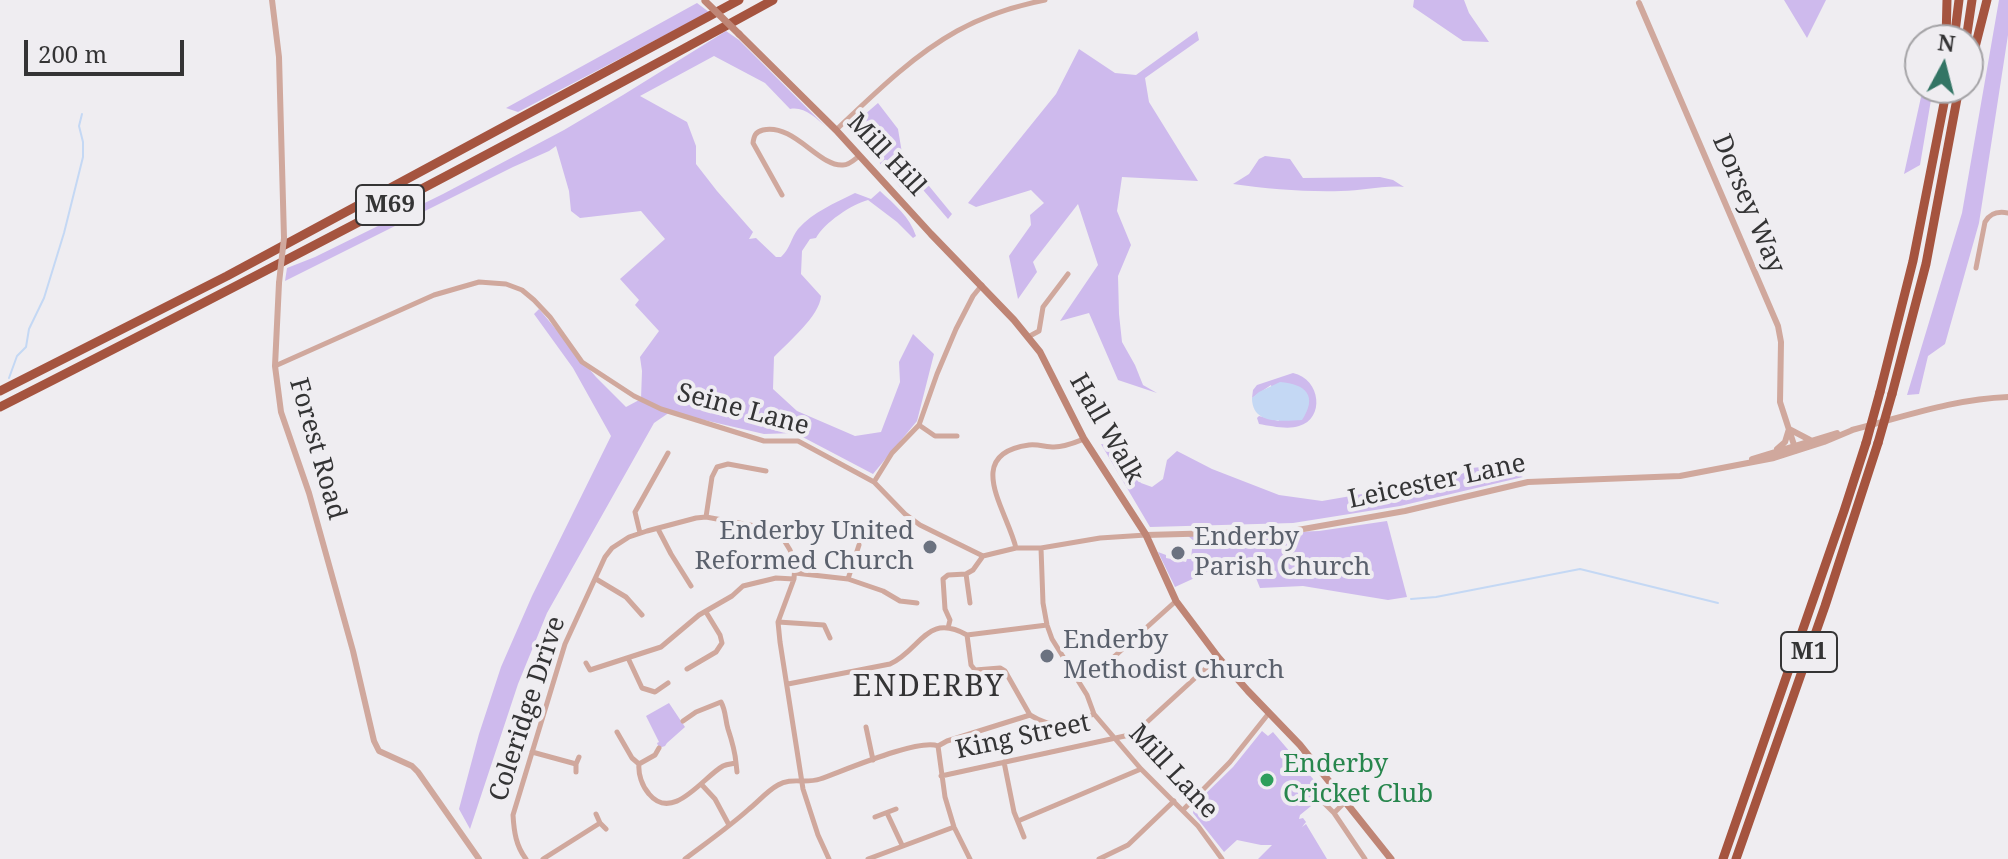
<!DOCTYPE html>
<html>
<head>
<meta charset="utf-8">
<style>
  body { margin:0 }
  #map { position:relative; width:2008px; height:859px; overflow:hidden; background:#efedf1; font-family:"Noto Serif",serif }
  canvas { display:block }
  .north { position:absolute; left:1904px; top:24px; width:80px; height:80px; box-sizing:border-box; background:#efedf1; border:2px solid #a4a3a6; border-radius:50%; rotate:7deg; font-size:22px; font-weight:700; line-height:32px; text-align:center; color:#343435 }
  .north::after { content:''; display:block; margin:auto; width:28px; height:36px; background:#337565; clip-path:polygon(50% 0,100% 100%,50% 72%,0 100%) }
  .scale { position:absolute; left:24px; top:40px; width:160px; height:36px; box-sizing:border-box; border:4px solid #343435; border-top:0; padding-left:10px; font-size:24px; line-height:28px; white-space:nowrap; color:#343435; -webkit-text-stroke:6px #efedf1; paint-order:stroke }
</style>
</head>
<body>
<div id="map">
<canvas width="2008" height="859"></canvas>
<div class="north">N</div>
<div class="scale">200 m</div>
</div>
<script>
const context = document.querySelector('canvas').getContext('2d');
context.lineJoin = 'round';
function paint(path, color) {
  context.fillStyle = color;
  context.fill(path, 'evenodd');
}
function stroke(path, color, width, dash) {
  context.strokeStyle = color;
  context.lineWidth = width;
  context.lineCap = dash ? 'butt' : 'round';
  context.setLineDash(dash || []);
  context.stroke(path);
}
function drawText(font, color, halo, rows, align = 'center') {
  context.font = font + ' "Noto Serif",serif';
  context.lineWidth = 8;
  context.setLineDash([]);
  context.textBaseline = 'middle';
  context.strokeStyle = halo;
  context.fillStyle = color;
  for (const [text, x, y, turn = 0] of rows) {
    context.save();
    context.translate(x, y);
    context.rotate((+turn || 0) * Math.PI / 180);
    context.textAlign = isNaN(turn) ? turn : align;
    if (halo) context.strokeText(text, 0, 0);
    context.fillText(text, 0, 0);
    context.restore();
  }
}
paint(new Path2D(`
  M1414 0H1464L1469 13 1489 42 1463 41 1413 7Z
  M1784 0H1826L1807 38Z
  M1999 0H2008V35L1979 223 1945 344 1928 356 1919 394 1907 395 1962 213Z
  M697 3 709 12 518 112 506 108Z
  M726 31 739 40 826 127C816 118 804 106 790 109L765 83 714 56 640 96 687 122 696 146V164L717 191 753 232 749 239 756 238 776 257H781C790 249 791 238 798 229 813 212 835 203 855 193L871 199 880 191C894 204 910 217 916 236L913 238 897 222 868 200C852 204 824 223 816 238L810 239 802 251 801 274 821 296C820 316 787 343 774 357L773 389 797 411 855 436 881 432 900 382 899 362 913 334 934 354 917 421 873 474 795 433 764 434 670 412 654 423 547 613 518 684 470 829 459 809 479 734 501 667 532 596 611 436 573 368 534 314 539 309 596 377 626 407 641 399 642 371 640 357 659 331 635 305 639 300 620 279 665 239 641 211 580 218 571 211 569 191 556 146 549 151 513 167 285 281 287 268 315 257 443 194 564 130 623 95Z
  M1197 31 1199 40 1145 78 1149 102 1198 181 1122 177 1117 211 1131 245 1118 276 1119 314 1122 342 1135 365 1143 385 1157 393 1118 380 1089 313 1060 321 1098 265 1078 204 1033 262 1037 272 1018 299 1009 256 1031 225 1030 215 1044 203 1031 190 976 207 968 203 1056 94 1079 49 1115 73 1136 75Z
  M1923 88H1933L1920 165 1904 174Z
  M878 103 898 129 902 153 952 214 948 219 912 177 901 188 854 133 856 122Z
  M1265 156 1290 159 1303 178 1380 177 1393 180 1404 187C1383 185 1363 191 1341 191 1305 192 1268 189 1233 184L1249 174 1259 159Z
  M1293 373C1321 379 1325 419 1299 426 1288 430 1271 426 1259 424L1257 418 1259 416 1279 421 1271 385 1252 398 1253 390 1257 385Z
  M1101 444 1117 447 1141 483 1152 487 1163 479 1167 460 1177 451 1212 469 1279 495 1322 501 1374 492 1417 488 1449 482 1471 468 1493 466 1523 477 1400 506 1293 523 1150 527Z
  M1387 521 1407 597 1388 600 1303 586 1260 588 1248 558 1228 569 1223 565 1175 587 1158 552 1166 555V558L1186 562 1187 559H1191L1192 549 1200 546 1188 536 1319 531Z
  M669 703 685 727 667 743 665 746 659 748 657 743 659 742 646 716Z
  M1262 731 1268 736 1273 732 1326 794 1300 815 1299 819 1303 818 1306 822 1302 827 1306 824 1327 859H1258L1272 845H1261L1237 840 1224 852 1193 813 1194 805 1233 767Z`), '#cebaed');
paint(new Path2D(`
  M1280 382C1306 384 1318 396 1302 420 1282 421 1252 425 1252 398L1259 392Z`), '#c4d8f4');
stroke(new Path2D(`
  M9 378 17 356 26 347 29 329 44 298 64 233 83 157V142L79 126 82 114
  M1411 599 1436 597 1580 569 1718 603`), '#c4d8f4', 2);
stroke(new Path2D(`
  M836 130C873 95 912 56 957 31 984 16 1015 6 1045 0
  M782 195 753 143C754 136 755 132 763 130 794 123 819 167 843 165 849 165 854 160 859 156
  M1976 268 1985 222C1990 213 1998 211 2008 213
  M1028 337 1039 331 1043 307 1068 274
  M275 366 434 295 479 282 506 284 522 290 534 300 550 317 582 362 634 396 661 409 764 441H798L874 482 905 514 920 525 983 556 1016 548H1041L1100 538 1146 535
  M919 425 935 436H957
  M874 482 892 453 919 425 937 374 956 329 973 296 982 285
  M706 517 712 477 717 467 728 464 766 471
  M658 529 671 554 691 586
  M640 533 635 512 668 453
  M1016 548C1007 510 962 454 1029 445 1038 444 1046 447 1054 447 1065 447 1074 443 1084 439
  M1041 548 1043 603 1047 625 1052 639 1087 695 1094 714 1141 769 1198 826 1222 859
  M795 573 848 579 883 591 900 601 917 603
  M966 574 970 603
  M966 574 973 570 983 556
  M596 579 626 597 642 615
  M848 579 859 545
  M778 622 824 625 830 638
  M948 628 950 620 945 609 943 579 948 575 966 574
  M967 635 1047 625
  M628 658 642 688 655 692 668 683
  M586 663 590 670 661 647 699 615 732 596 743 586 776 578 794 579
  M687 669 716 652 722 643 720 635 706 612
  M1077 678 1094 672 1106 664 1176 601
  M788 684 890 664C921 650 926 612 967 635L971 665 975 670 1000 668 1005 671 1030 715C1056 731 1068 724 1094 714
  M866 727 873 760
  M617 732 632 758 639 764C638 774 642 786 649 794 673 823 703 777 723 766 727 764 731 764 736 763 735 751 732 741 728 729 725 719 726 711 721 702L696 712 683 721
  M938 746 945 797 954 827 970 859
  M532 752 576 764
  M1004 762 1014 812 1024 837
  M736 763 737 772
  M639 764 655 755 659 748
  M576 772V764L579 757
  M941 776 1134 734 1218 657
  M702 785 715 799 729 825
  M1323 802 1334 813 1365 859
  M1183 810 1230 762 1269 713
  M887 813 902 845
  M1334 813 1345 802
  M596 814 600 823 606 829
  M875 817 896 809
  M1018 821 1141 769
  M526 859C516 846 514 832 513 815L565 644 605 557 612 548 629 537 647 531 696 518 706 517 766 528 782 537 790 550 795 564 794 579 778 622 780 642 803 789 818 835 829 859
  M543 859 600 823
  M685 859C706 843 729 827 749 809 758 802 767 791 778 785 791 777 805 784 820 779 843 771 919 738 938 746L947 741 1030 715
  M868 859 954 827
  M1099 859 1128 845 1174 801`), '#d0a89d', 5);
stroke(new Path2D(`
  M272 0 279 57 284 238
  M1639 3 1778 326 1781 342 1780 402 1796 451
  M279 283 275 366 281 412 309 493 353 651 374 741 379 751 412 766 418 772 479 859
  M1789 429 1810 440
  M1852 430C1904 417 1953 399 2008 397
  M1777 449 1785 442 1789 429
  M1752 459 1837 433
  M1146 535 1292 531 1405 511 1528 482 1680 476 1774 458 1824 442 1855 429`), '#d0a89d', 6);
stroke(new Path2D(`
  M739 34 836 130 931 234 1014 320 1040 352 1084 439 1146 535 1176 601 1218 657 1248 691 1300 745 1391 859`), '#bf8575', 7);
stroke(new Path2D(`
  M1946 40 1947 0
  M1954 40 1959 0
  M1966 40 1972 0
  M1968 75 1987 0
  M0 391 227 276 739 0
  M1880 392 1913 261 1947 88
  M1892 394 1926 264 1959 88
  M0 407C260 275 518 140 773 0
  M1723 859 1844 511 1866 443
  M1736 859 1825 606 1878 443`), '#a5543f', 9);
stroke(new Path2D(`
  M279 283 284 238`), '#d0a89d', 6);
stroke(new Path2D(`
  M705 1 739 34`), '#bf8575', 7);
stroke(new Path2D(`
  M1866 443 1880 392
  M1878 443 1892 394`), '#a5543f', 9);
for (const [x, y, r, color] of [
  [930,547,8,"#6b7280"],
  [1178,553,8,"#6b7280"],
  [1047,656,8,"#6b7280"],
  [1267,780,8,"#2e9e5b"]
]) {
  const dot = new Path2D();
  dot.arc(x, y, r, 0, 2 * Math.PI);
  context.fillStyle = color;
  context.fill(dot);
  stroke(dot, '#efedf1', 3);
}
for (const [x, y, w] of [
  [390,205,68],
  [1809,652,56]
]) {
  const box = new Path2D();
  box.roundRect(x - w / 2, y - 20, w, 40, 6);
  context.fillStyle = '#efedf1';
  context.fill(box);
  stroke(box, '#343435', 2);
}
drawText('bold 24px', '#343435', null, [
  ["M69",390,205],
  ["M1",1809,652]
]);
drawText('26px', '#343435', '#efedf1', [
  ["Mill Hill",886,155,47],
  ["Dorsey Way",1748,204,67],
  ["Seine Lane",743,410,15],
  ["Hall Walk",1106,429,60],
  ["Forest Road",317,449,74],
  ["Leicester Lane",1437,482,-12],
  ["Coleridge Drive",528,709,-72],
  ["King Street",1023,737,-12],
  ["Mill Lane",1173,772,47]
]);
drawText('26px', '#5b616d', '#efedf1', [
  ["Enderby United",914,532,"right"],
  ["Reformed Church",914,562,"right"],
  ["Enderby",1194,538],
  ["Parish Church",1194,568],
  ["Enderby",1063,641],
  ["Methodist Church",1063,671]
], 'left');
drawText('26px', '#27864d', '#efedf1', [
  ["Enderby",1283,765],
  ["Cricket Club",1283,795]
], 'left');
context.letterSpacing = '2px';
drawText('30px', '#343435', '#efedf1', [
  ["ENDERBY",929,687]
]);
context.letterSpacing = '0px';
</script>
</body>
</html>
